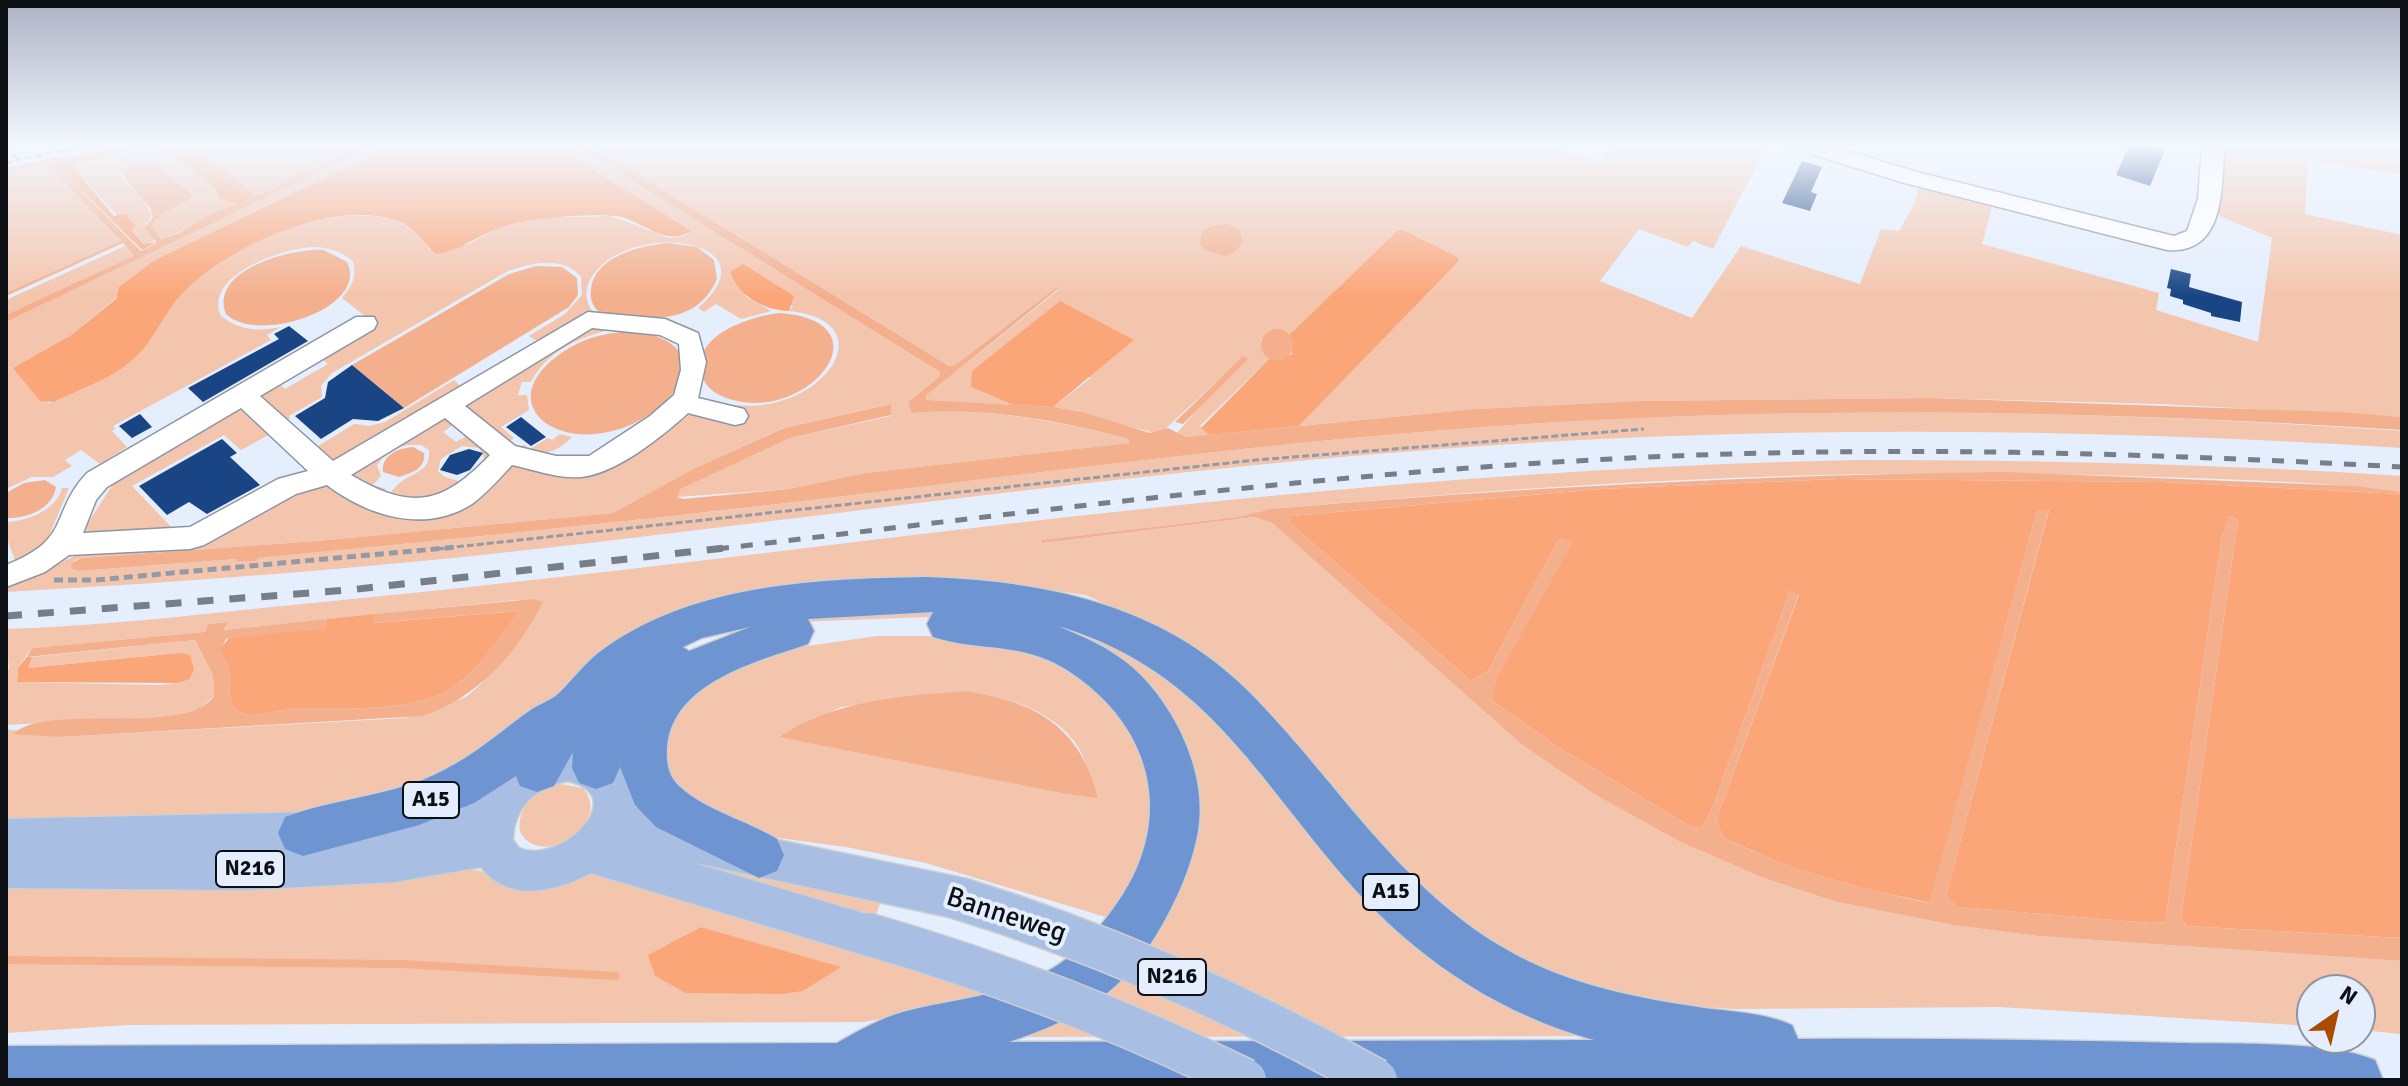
<!DOCTYPE html>
<html>
<head>
<meta charset="utf-8">
<style>
  body { margin:0 }
  #map { position:relative; width:2408px; height:1086px; overflow:hidden; background:#e4eefd; font-family:Signika,sans-serif }
  canvas { display:block }
  .frame { position:absolute; inset:0; border:8px solid #0c0f14; pointer-events:none }
  .north { position:absolute; left:2296px; top:974px; width:80px; height:80px; box-sizing:border-box; background:#e4eefd; border:2px solid #8e95a0; border-radius:50%; rotate:34deg; font-size:22px; font-weight:700; line-height:32px; text-align:center; color:#0c0f14 }
  .north::after { content:''; display:block; margin:auto; width:28px; height:36px; background:#ab4b00; clip-path:polygon(50% 0,100% 100%,50% 72%,0 100%) }
</style>
</head>
<body>
<div id="map">
<canvas width="2408" height="1086"></canvas>
<div class="frame"></div>
<div class="north">N</div>
</div>
<script>
const context = document.querySelector('canvas').getContext('2d');
context.lineJoin = 'round';
function paint(path, color) {
  context.fillStyle = color;
  context.fill(path, 'evenodd');
}
function stroke(path, color, width, dash) {
  context.strokeStyle = color;
  context.lineWidth = width;
  context.lineCap = dash ? 'butt' : 'round';
  context.setLineDash(dash || []);
  context.stroke(path);
}
function drawText(font, color, halo, rows, align = 'center') {
  context.font = font + ' Signika,sans-serif';
  context.lineWidth = 8;
  context.setLineDash([]);
  context.textBaseline = 'middle';
  context.strokeStyle = halo;
  context.fillStyle = color;
  for (const [text, x, y, turn = 0] of rows) {
    context.save();
    context.translate(x, y);
    context.rotate((+turn || 0) * Math.PI / 180);
    context.textAlign = isNaN(turn) ? turn : align;
    if (halo) context.strokeText(text, 0, 0);
    context.fillText(text, 0, 0);
    context.restore();
  }
}
paint(new Path2D(`
  M159 144 215 188 220 199 238 205 161 240 150 227 160 215 189 200 118 173 142 198 152 215 145 228 155 240 143 245 75 169 76 164Z
  M194 144H367L256 196Z
  M379 144H395L153 261 119 287 116 298 71 335 13 368 48 403 54 402C75 392 100 383 120 369 147 351 160 318 182 294 227 246 333 198 399 222 412 227 421 239 430 250L469 244 496 229 528 218 612 216 669 238 684 236 690 231 553 144H573L940 372V376L910 400 912 413C986 407 1057 421 1128 439L1129 443 865 473 789 489 677 497 681 489 790 438 891 416 890 404 783 428 693 469 613 513 317 541 81 558 75 560 72 568 78 571 238 559 237 562 255 561 257 558C437 541 616 523 795 502 1039 473 1282 440 1527 424 1818 405 2111 411 2402 431V448C2100 429 1799 425 1497 445 1175 466 856 513 536 549 360 569 183 582 6 592V584L54 561 59 564C96 539 151 558 190 544 233 529 271 494 318 486 337 483 384 506 405 514L509 464 567 471 679 412 733 410 736 405C823 415 888 321 789 311L793 306 743 295 771 311 741 319 716 304 704 312 698 308C775 242 640 219 596 271 585 284 583 297 592 311L540 343 529 336 565 314 582 295 581 277C563 255 530 263 506 272L332 373 321 386 322 397 289 416 290 418 286 421 261 397 265 389 275 381 285 389 328 364 319 356 375 324 342 298C352 286 357 277 353 261 340 251 328 247 313 247 283 248 203 275 221 316 238 330 259 332 281 327L267 335 271 340 113 426 115 429 112 431 127 447 100 464 81 450 65 460 72 466 53 477H32L6 489V322Z
  M588 144H1547L1600 162 1613 144H1768L1713 249 1693 241 1688 247 1639 229 1600 281 1692 318 1741 246 1860 284 1881 229 1899 231 1914 204 1920 185 1993 204 1982 244 2159 293 2156 310 2258 342 2272 238 2217 215 2223 144H2402V175L2308 160 2305 214 2402 235V417L2160 404 1929 398 1639 401 1475 409 1299 426 1458 262 1397 231 1289 335 1280 329 1261 339 1262 350 1269 359 1200 426 1209 435 1186 437 1176 434 1244 356 1163 431 1155 433 1053 407 1092 377 971 387 1013 405 927 400 924 398 927 395 1059 289 1057 287 955 365 949 366Z
  M46 164 121 241 6 293V171Z
  M125 246 134 255 132 259 6 315V300Z
  M593 323 605 331C575 339 546 353 531 382H522L518 395H527L529 410 501 427 514 438 510 441 518 448 524 445 530 449 548 438 552 440 560 434 572 437C535 477 498 434 464 410L463 402Z
  M454 380 463 388 337 461 331 460 315 448 354 424 370 426 385 422Z
  M238 409H244L274 432 241 450 224 435 132 486 176 532 87 536 86 526 117 478Z
  M450 418 458 421 443 432 456 442 472 433 489 452V457L484 458 479 448 462 446 441 459 438 471 445 477 469 484 448 499 386 498C391 492 398 483 405 479 418 472 431 468 429 450L421 445C402 443 388 449 377 465L381 476 373 485 386 489 379 496 348 479 351 469 436 419Z
  M1857 460C2040 460 2220 464 2402 476V492C2310 480 2216 479 2124 476 1838 466 1554 484 1270 509L1238 517 1043 540 1042 543 1254 517 1272 523 1520 743 1769 880 1837 902 1953 925 2037 936 2402 961V1034L2360 1030V990H2312V1026L1999 1007 1733 1009 1646 1003 1577 985 1504 951 1428 900 1245 689 1223 668 1188 644 1153 624 1085 595 994 582 877 580 740 594 492 757 349 812 163 818H6V729L59 737 404 718 466 697 480 685 522 637 542 603 516 600 224 630 226 622 208 624 205 632 32 648 18 668 17 682 160 685 177 683 179 653 27 668 32 657 195 640 213 675 214 696 201 708 174 716 6 725V677L9 668 6 629C108 626 211 613 313 603 478 587 642 568 806 548 1155 505 1505 467 1857 460Z
  M62 488H69L46 543 16 563 6 536V522C27 521 56 511 62 488Z
  M1013 607 1166 663 1344 857 1625 1036 999 1037 1160 903 1144 695 957 616 793 622 719 634 692 642 732 618Z
  M877 636C925 636 977 634 1023 649 1085 668 1129 709 1147 772 1152 788 1157 809 1155 826 1150 860 1127 890 1109 918L926 863 846 847 757 835 660 778 662 717 752 654ZM966 691C1004 697 1048 708 1073 740 1085 754 1091 780 1098 797L1066 794 780 736 841 707Z
  M561 784 583 788C614 823 542 871 520 832 516 805 538 790 561 784Z
  M685 850 883 896 874 920 677 864Z
  M464 868 498 874H602L872 954 996 997 864 1022 128 1025 6 1033V881ZM701 927 839 967H840L803 991 753 994Z`), '#f4c5ad');
paint(new Path2D(`
  M124 144H154L76 164 75 169 114 216 125 214 136 226 131 230 143 244 157 242 142 250 55 164 61 158Z
  M159 144H187L249 200 238 205 220 199 215 188Z
  M395 144H553L691 231C665 248 642 220 616 216 590 213 523 218 499 228 477 236 461 250 437 254 423 245 416 228 400 222 336 196 226 247 182 294 162 315 153 344 130 362 109 380 78 390 54 402L40 401 13 368 71 335 116 299 119 287 153 261Z
  M1403 230 1459 258 1458 262 1299 426 1209 435 1201 428 1269 359 1277 360 1292 354 1289 335 1397 231Z
  M743 264 794 296 789 311C763 310 740 297 730 272Z
  M1060 301 1134 340 1053 407 1013 405 971 387 972 371Z
  M1838 479 2162 482 2402 494V938L2186 926 2181 917 2238 520 2229 516 2222 536 2165 922 2151 923 1958 907 1946 895 2049 510 2037 511 1930 903 1866 889 1790 867 1723 838 1716 820 1799 595 1790 591 1714 804 1702 828 1691 827 1558 747 1491 700 1495 682 1560 537 1488 671 1471 681 1291 524V516L1601 489Z
  M519 611C499 638 479 671 450 689 411 713 338 708 293 709 277 709 254 720 239 712 224 704 232 679 228 666 225 660 222 655 220 649L230 637 324 628 327 619 376 614 373 623Z
  M179 653 190 655 194 669 190 679 177 683 17 682 18 668 27 657H32L28 668Z
  M701 927 841 967 803 991 781 994 686 993 655 976 648 955Z`), '#fba679');
paint(new Path2D(`
  M187 144H194L256 196 367 144H379L6 322V315L134 256 123 243 6 296V293L121 241 46 164 6 171V168L61 156 55 164 141 251 157 243 145 228 153 217 150 208 118 170 149 160 192 195 189 200 160 215 151 226 161 240 181 232 210 214 249 200Z
  M573 144H588L949 366 955 365 1057 287 1059 288 927 395 925 398 927 400 1053 407 1086 413 1150 433 1168 428 1186 437 1475 409 1639 401 1929 398 2339 412 2402 417V430C2111 411 1818 405 1527 424 1282 440 1039 473 795 502 616 523 437 541 258 558L256 561 236 562 237 559 78 571 71 568 72 563 81 558 317 541 613 513 693 469 784 428 891 404V415L790 438 681 489 677 497 683 499 789 489 865 473 1129 443 1128 439C1058 420 985 407 912 413L908 402 940 376V372Z
  M1228 224 1239 230 1243 241 1236 251 1227 256 1206 251 1200 243 1202 232 1212 226Z
  M669 243 697 247 714 260 717 279C700 318 665 320 629 317 619 317 606 318 599 312 592 306 590 298 591 290 594 256 642 245 669 243Z
  M324 250 347 262C370 308 258 345 226 314 209 269 293 248 324 250Z
  M536 266 562 267 577 278 578 295 569 307 404 408 352 365 509 274Z
  M780 313C889 322 810 421 733 400 722 397 708 391 704 380 685 337 750 316 780 313Z
  M1261 345a16 16 0 1 1 32 0a16 16 0 1 1-32 0Z
  M627 331C740 339 662 442 576 434 563 432 547 427 538 416 512 382 563 347 591 338 603 334 615 333 627 331Z
  M1243 356 1248 359 1183 424 1175 422Z
  M413 447 424 453C426 468 412 473 399 477L383 472C381 455 399 448 413 447Z
  M2003 472 2356 486 2402 492V494L2162 482 1838 479 1601 489 1291 516V524L1471 681 1488 671 1560 537 1573 542 1495 682 1491 700 1558 747 1691 827 1702 828 1714 804 1790 591 1799 594 1716 820 1723 838C1789 869 1857 888 1929 903L2037 511 2049 509 1946 895 1959 907 2151 923 2165 922 2222 536 2228 516 2238 520 2181 917 2186 926 2402 938V961L2037 936 1953 925 1837 902 1769 880 1681 842 1596 795 1520 743 1272 523 1254 517 1042 543V540L1238 517 1270 509C1514 488 1758 475 2003 472Z
  M45 480 56 487C53 509 26 519 6 518V493L24 483Z
  M534 599 543 602C517 654 477 698 422 716L59 737 13 734C47 702 188 737 214 696L213 675 195 640 27 657 32 648 205 632 208 624 227 622 224 630 327 619 324 628 226 639 221 649C222 655 225 660 228 666 232 679 224 704 239 712 254 720 277 709 293 709 338 708 410 713 450 689 478 672 499 638 518 611L372 623 376 614Z
  M966 691C1036 702 1080 726 1098 798L1066 794 779 737C835 700 901 696 966 691Z`), '#f4b08d');
stroke(new Path2D(`
  M6 960 401 964 616 976`), '#f4b08d', 8);
paint(new Path2D(`
  M2130 144H2148L2165 150 2150 186 2116 175Z
  M1802 161 1822 167 1811 192 1817 194 1810 211 1782 203Z
  M2171 269 2191 274 2189 287 2242 302 2240 322 2211 316V313L2183 304V300L2170 296 2171 289 2167 288Z
  M289 326 308 341 203 402 188 388 279 339 274 334Z
  M352 365 404 408 378 421 353 419 321 439 295 416 325 398 328 382Z
  M140 414 152 427 132 438 119 426Z
  M521 417 546 437 531 446 506 427Z
  M222 439 237 453 230 457 260 485 207 514 189 502 167 515 139 486Z
  M469 449 483 453 470 470 457 475 440 470 450 455Z`), '#194584');
const minor = new Path2D(`
  M1789 144H1823L1917 172 2174 236 2187 231 2198 199 2202 144H2224C2222 186 2226 255 2167 250L1901 182 1792 148Z
  M588 312 665 319 698 333 706 362 698 398 744 409 748 416 744 423 735 425 688 413C662 437 615 474 581 477 558 479 535 470 512 465 500 478 487 493 472 504 425 534 368 516 327 485L296 494 204 545 190 549 69 555 45 572 6 587V565C73 539 49 514 87 473L356 317H374L377 323 374 329 260 396 333 461ZM592 328 660 335 679 344 681 370 674 395 650 416 589 456H556L515 446 465 406ZM241 408 308 471 278 479 190 527 83 533 96 500 107 487ZM445 418 490 455C442 505 412 511 351 475Z`);
const major = new Path2D(`
  M568 745C599 752 646 764 635 807L676 819 958 877 974 883 980 898 974 913 958 919 691 862 883 919 889 934 883 949 867 956 591 873C557 891 509 904 481 867L394 882 244 890 6 888V819L407 810 456 804 483 795 498 774 511 765ZM568 781C633 796 560 866 519 848L513 840C514 806 536 787 568 781Z`);
const highway = new Path2D(`
  M926 577C1044 581 1161 604 1248 691 1332 775 1394 881 1497 944 1558 982 1629 997 1698 1007 1730 1012 1763 1012 1792 1025L1798 1039C1926 1038 2054 1040 2182 1043 2234 1044 2329 1041 2375 1060L2383 1080H6V1046L837 1043C858 1031 879 1019 903 1012 951 999 1003 997 1048 971 1075 956 1095 934 1113 909 1177 824 1156 727 1067 670 1021 641 980 652 933 637L927 624 933 612 808 619 814 631 808 644C756 662 673 682 667 747 666 762 668 776 679 786 706 811 746 820 777 839L784 855 777 871 759 878 656 827 635 805 620 767 613 783 596 789 579 783 572 768 573 752 554 786 537 792 520 786 516 776 474 803 419 825 303 856 285 849 278 833 285 817C336 798 394 796 442 771 475 755 502 730 532 709 540 704 551 700 558 694 574 679 586 661 605 648 697 583 818 579 926 577ZM1058 626C1213 672 1262 790 1364 899 1428 966 1504 1015 1594 1040L1009 1042C1041 1031 1075 1018 1102 997 1133 974 1155 940 1172 906 1184 882 1193 858 1198 831 1208 774 1175 705 1132 667 1110 648 1084 637 1058 626ZM750 627 689 651 683 647 702 638Z`);
stroke(minor, '#8c95a3', 3);
stroke(major, '#cecfd0', 3);
stroke(highway, '#cecfd0', 3);
stroke(new Path2D(`
  M6 146 18 160
  M6 163 91 144
  M437 549 1256 460 1644 429`), '#949ba6', 3, [7, 3]);
stroke(new Path2D(`
  M54 580H96L457 547`), '#949ba6', 5, [9, 5]);
paint(minor, '#fff');
paint(major, '#a8bfe3');
paint(highway, '#6e95d1');
stroke(new Path2D(`
  M717 549C1021 513 1324 473 1630 458 1887 445 2145 453 2402 467`), '#777e88', 5, [12, 12]);
stroke(new Path2D(`
  M6 616 349 590 734 547`), '#777e88', 7, [16, 16]);
const majorBridge = new Path2D(`
  M958 898C1105 943 1242 1005 1376 1080
  M867 934C998 972 1123 1020 1245 1080`);
stroke(majorBridge, '#cecfd0', 45, []);
stroke(majorBridge, '#a8bfe3', 42);
const sky = context.createLinearGradient(0, 0, 0, 296);
sky.addColorStop(0, '#adb2c4');
sky.addColorStop(0.49, '#f3f7fe');
sky.addColorStop(1, '#f3f7fe00');
context.fillStyle = sky;
context.fillRect(0, 0, 2408, 296);
for (const [x, y, w] of [
  [431,800,56],
  [250,869,68],
  [1391,892,56],
  [1172,977,68]
]) {
  const box = new Path2D();
  box.roundRect(x - w / 2, y - 18, w, 36, 6);
  context.fillStyle = '#e4eefd';
  context.fill(box);
  stroke(box, '#0c0f14', 2);
}
drawText('bold 22px', '#0c0f14', null, [
  ["A15",431,800],
  ["N216",250,869],
  ["A15",1391,892],
  ["N216",1172,977]
]);
drawText('28px', '#0c0f14', '#e4eefd', [
  ["Banneweg",1006,916,18]
]);
</script>
</body>
</html>
